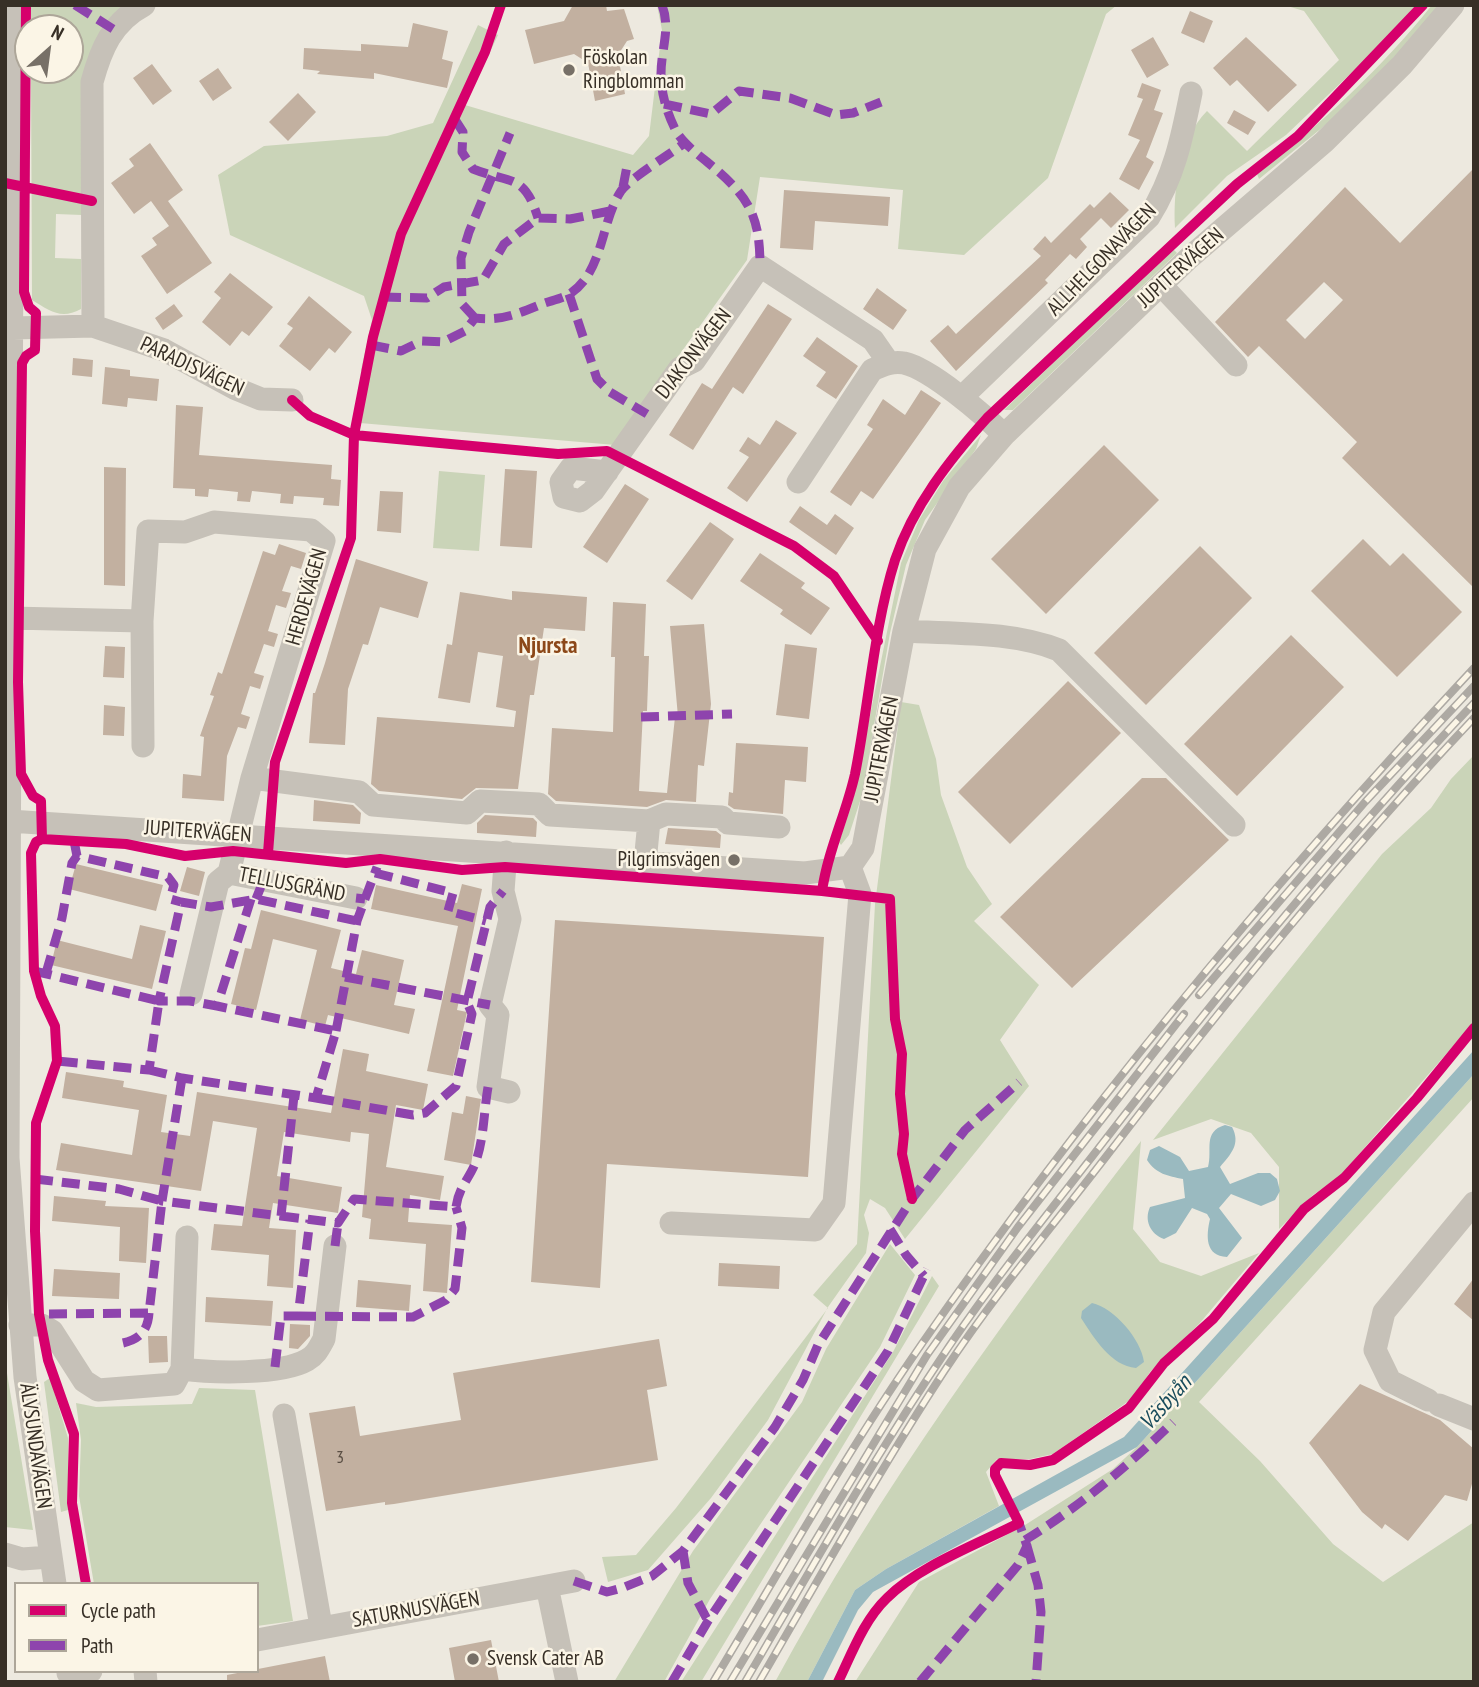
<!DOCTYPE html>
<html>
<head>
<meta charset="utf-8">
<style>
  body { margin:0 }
  #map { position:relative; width:1479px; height:1687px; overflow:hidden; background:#ede9df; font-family:"PT Sans Narrow",sans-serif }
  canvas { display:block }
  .frame { position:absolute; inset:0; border:7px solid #372f26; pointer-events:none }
  .legend { position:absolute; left:14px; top:1582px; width:245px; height:91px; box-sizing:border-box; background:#fbf5e6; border:2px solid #ada699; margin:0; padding:9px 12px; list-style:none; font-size:21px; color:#372f26 }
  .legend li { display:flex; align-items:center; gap:14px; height:35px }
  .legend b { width:35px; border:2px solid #ada699 }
  .north { position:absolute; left:14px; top:14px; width:70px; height:70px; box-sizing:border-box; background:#fbf5e6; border:2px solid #ada699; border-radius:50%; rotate:28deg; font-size:19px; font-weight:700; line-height:28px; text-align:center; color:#372f26 }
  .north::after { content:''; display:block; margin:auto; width:24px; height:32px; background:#777067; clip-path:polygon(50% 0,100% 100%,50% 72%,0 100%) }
</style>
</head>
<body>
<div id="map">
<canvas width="1479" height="1687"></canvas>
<div class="frame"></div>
<ul class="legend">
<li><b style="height:9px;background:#d6006c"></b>Cycle path</li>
<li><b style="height:9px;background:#8e44ad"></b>Path</li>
</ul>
<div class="north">N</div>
</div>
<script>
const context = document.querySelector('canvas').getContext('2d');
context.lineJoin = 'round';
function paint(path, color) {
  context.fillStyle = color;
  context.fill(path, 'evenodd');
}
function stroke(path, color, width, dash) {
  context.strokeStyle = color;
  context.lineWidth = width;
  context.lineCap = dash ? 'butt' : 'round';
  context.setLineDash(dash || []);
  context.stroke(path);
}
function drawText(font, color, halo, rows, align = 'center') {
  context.font = font + ' "PT Sans Narrow",sans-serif';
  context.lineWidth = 5;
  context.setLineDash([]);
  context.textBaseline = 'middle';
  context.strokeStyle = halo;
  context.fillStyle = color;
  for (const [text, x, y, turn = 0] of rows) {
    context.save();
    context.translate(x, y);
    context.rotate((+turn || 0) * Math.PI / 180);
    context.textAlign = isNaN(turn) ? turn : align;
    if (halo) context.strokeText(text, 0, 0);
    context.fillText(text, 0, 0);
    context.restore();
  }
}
paint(new Path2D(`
  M31 5H128L110 22 82 215 56 214 55 258 81 259V309C61 320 50 311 32 300L31 70H70V28H31Z
  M657 5H1117L1106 14 1048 178 964 255 898 249 903 190 760 177 747 260 615 445 360 423 368 383 361 370 372 320 364 296 230 235 218 175 264 146 387 136 433 123 478 25 498 35 465 105 633 155 649 136 662 30Z
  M1284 5H1419L1409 18 1286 135 1227 176 1175 228C1173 190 1179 139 1207 111L1247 151 1339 60 1304 11Z
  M1432 5H1444L1344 110 1259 179 1257 174C1320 125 1382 68 1432 5Z
  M1173 249 1177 253 1013 410H1004Z
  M981 435 976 449 925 520 906 565 890 633 862 795 849 835 841 845 839 842 852 804 901 563 919 520 943 481Z
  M439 471 485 475 479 551 433 548Z
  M901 702 919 705 936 759 941 795 967 867 992 904 974 921 1039 985 1000 1040 1029 1086 905 1239 885 1208 870 1199 864 1215 869 1233 866 1253 828 1307 768 1420 711 1498 648 1570 608 1582 602 1557 636 1555 676 1508 828 1308 813 1295 857 1244 875 904Z
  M1474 755V1022L1339 1177 1313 1195 1279 1229V1167L1251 1133 1211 1119 1153 1140 1382 854 1431 808 1451 779Z
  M1474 1074V1097L1199 1402 1260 1461 1333 1544 1383 1582 1474 1522V1682H855L919 1582 1025 1525 1113 1469 1137 1447Z
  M1141 1141 1133 1229 1160 1262 1201 1276 1259 1253 1199 1324 1150 1372 1133 1398 1053 1454 1030 1459H997L986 1472 999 1506 886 1569 855 1590 807 1682H775C879 1490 1008 1313 1141 1141Z
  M890 1244 915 1275 880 1347 710 1599 664 1682H614L693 1551 802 1402 826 1349Z
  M932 1276 939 1286 701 1682H681L893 1352Z
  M5 1357 6 1367 33 1530 5 1527Z
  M50 1378 68 1438V1510L61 1512 44 1382Z
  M199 1388 255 1390 293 1621 257 1626V1584H94L79 1496 81 1440 76 1403 96 1407 192 1404Z`), '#cad4b8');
paint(new Path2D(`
  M1474 1050V1074L1137 1447 873 1592 858 1610 822 1682H807L855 1590 886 1569 1124 1437Z
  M1225 1125 1232 1127C1241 1144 1231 1154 1220 1167L1230 1184 1258 1173H1270L1277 1179 1280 1191 1275 1200 1261 1206 1231 1194 1219 1208 1242 1238 1227 1257C1205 1256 1206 1236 1210 1219L1207 1214 1192 1208 1176 1233 1164 1239C1150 1234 1144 1220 1150 1207L1185 1198 1183 1179C1168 1176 1156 1174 1147 1160L1150 1150 1159 1146 1180 1157 1189 1171 1208 1167C1213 1150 1202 1132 1225 1125Z
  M1092 1303C1114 1308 1141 1339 1144 1362L1136 1368C1111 1366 1094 1338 1081 1318L1082 1311Z`), '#9abac0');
paint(new Path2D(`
  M573 5H606L607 11 624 9 634 39 627 41 618 55 625 94 595 101 588 63 574 54 534 64 525 30 564 21Z
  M1190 11 1213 21 1204 43 1181 33Z
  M413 23 448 31 442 59 453 62 447 88 374 73V79L317 74 320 71 303 69 304 48 361 51V44L408 47Z
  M1153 37 1169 65 1147 78 1131 50Z
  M1246 37 1297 85 1268 112 1237 80 1230 86 1213 68Z
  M152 64 172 91 153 105 133 78Z
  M218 68 232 88 213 101 199 81Z
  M1142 83 1161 90 1154 110 1163 113 1146 157 1154 162 1139 190 1119 179 1140 140 1128 135 1143 99 1137 97Z
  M298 93 316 112 288 141 269 122Z
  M1234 110 1256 122 1248 135 1227 123Z
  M150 143 183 190 168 201 212 263 167 294 141 256 157 245 152 238 169 226 151 201 134 214 111 183 134 166 129 159Z
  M1474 168V588L1342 458 1357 442 1259 346 1248 357 1215 322 1345 187 1400 243ZM1324 282 1343 300 1305 339 1286 320Z
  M784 190 890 197 888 226 815 221 813 250 780 248Z
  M1110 192 1129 210 1111 228 1101 218 1080 239 1087 247 1076 259 1070 254 1045 280 1048 283 956 371 930 341 948 325 956 334 1041 256 1033 249 1045 236 1051 243 1090 204 1094 208Z
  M230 273 273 307 249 336 242 331 230 346 202 322 221 298 214 292Z
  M877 288 907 310 893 330 863 309Z
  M309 296 352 332 335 353 329 348 310 371 279 346 293 328 287 324Z
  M174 304 183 316 163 330 155 318Z
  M768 304 792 319 743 394 733 387 693 450 669 435 702 383 712 389Z
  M817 337 858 366 836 399 816 386 826 372 803 356Z
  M73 358 93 360 92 377 72 375Z
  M105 367 130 370V376L159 379 157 401 128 398 127 407 102 404Z
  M921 390 941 403 873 499 861 491 851 506 830 492 873 429 867 425 883 399 905 415Z
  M176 405 203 407 199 455 332 465 331 479 341 480 339 506 323 505 324 498 294 496 293 504 280 503 281 494 252 491 250 502 237 501 238 492 209 489 208 497 195 496V489L173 488Z
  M776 420 797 433 747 502 727 488 749 457 739 451 748 437 760 445Z
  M1104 445 1159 500 1046 614 991 559Z
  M104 467 126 468 125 586 104 585Z
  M505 469 537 471 532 548 500 546Z
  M625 484 649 499 607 563 583 547Z
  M380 491 403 492 401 533 377 531Z
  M800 506 827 525 835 514 854 528 836 555 789 522Z
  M710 522 734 539 692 600 666 581Z
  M1363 539 1390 566 1403 553 1462 612 1397 677 1311 591Z
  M279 544 306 553 301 569 291 566 282 591 291 593 286 608 276 605 268 631 278 634 274 647 264 644 254 673 264 676 260 689 250 686 241 714 250 717 246 729 238 727 227 756 224 801 182 798 183 774 201 776 204 737 200 736 214 696 210 695 218 672 222 674 263 551 275 555Z
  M1200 546 1252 598 1146 705 1094 653Z
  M760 553 805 583 801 588 830 608 811 635 780 614 783 610 740 581Z
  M356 559 428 582 418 618 380 607 368 645 363 644 348 689 345 745 309 743 313 693H315L325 663Z
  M512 591 587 597 585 631 544 628 534 695H530L518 789 476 788 462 799 379 791 371 784 377 717 514 727 516 711 496 707 503 656 478 652 470 703 438 698 447 644 452 645 460 592 512 600Z
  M613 602 646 604 644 656H649L647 711H643L639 791 667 793 675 717H678L670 626 704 624 711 704 704 766 698 765 696 802 666 800 647 807 556 801 548 794 552 728 613 732 615 657H611Z
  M1291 635 1344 687 1237 796 1184 744Z
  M785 644 817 648 809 719 776 715Z
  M105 646 125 647 124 678 103 677Z
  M1068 681 1121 733 1010 844 958 792Z
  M104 705 125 707 124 736 103 735Z
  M736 743 808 747 806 782 785 780 783 814 734 809 728 805 729 792 733 793Z
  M1142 778H1166L1229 840 1072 988 1000 917Z
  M314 800 353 805 361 813 360 824 313 821Z
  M485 815 533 818 537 822 536 837 477 833V823Z
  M668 828 716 831 721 835 720 848 665 844Z
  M76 864 163 885 156 911 69 889Z
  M187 867 205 872 199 896 180 891Z
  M462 884 482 889 457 1010 467 1012 453 1076 427 1071 458 926 371 909 376 885 457 903Z
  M261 910 341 930 331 968 356 974 362 950 404 960 394 1005 415 1009 409 1034 328 1015 325 1026 300 1020 317 950 273 939 256 1010 231 1004 245 948 251 949Z
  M555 920 824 937 808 1177 607 1164 600 1288 531 1282Z
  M140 925 166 931 152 989 51 965 57 940 132 959Z
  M343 1049 369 1054 366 1071 428 1084 423 1110 396 1105 386 1167 444 1176 440 1200 410 1195 408 1222 452 1225 447 1293 423 1291 426 1244 369 1239 371 1219 362 1217 369 1134 351 1132 350 1142 284 1132 277 1176 342 1187 338 1213 273 1203 269 1228 296 1230 293 1288 267 1286 269 1255 211 1250 214 1224 242 1226 257 1128 213 1121 201 1191 56 1170 61 1143 132 1155 139 1110 62 1098 66 1072 124 1081 123 1087 167 1095 161 1132 190 1136 197 1092 331 1113Z
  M466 1096 481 1099 471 1165 444 1160 452 1112 463 1114Z
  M54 1196 106 1201 105 1206 149 1208 146 1263 119 1261 120 1227 52 1221Z
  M719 1263 780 1266 779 1289 718 1286Z
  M54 1269 120 1273 119 1299 52 1296Z
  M1474 1278V1321L1454 1304Z
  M358 1280 411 1285 409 1311 356 1307Z
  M206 1297 273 1301 271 1326 205 1322Z
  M290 1324 310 1325V1336L298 1349 289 1348Z
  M148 1336H167L168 1362 149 1363Z
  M659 1339 667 1386 647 1390 658 1460 394 1504 385 1505V1502L326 1511 309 1413 355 1406 360 1436 461 1420 453 1373Z
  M1360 1384 1440 1420 1474 1449V1477L1467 1501 1445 1495 1408 1541 1385 1524 1382 1529 1362 1512 1309 1443Z
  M491 1640 499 1682H455L449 1648Z
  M325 1656 330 1682H227V1675Z`), '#c2b0a0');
stroke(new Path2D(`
  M13 5 8 1158 25 1377 55 1584
  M1161 285 1236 365
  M93 326 92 82C101 49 112 22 144 5
  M13 328 93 326 164 350 234 388 261 399 292 400
  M962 397 1149 217C1174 177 1182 138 1191 93
  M607 472 571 468 561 482 564 497 580 501 593 491 680 368 694 361 760 266 873 340 889 363
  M798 482 872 370C883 365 892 361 904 363 931 369 984 415 1004 435
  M11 618 142 621 143 746
  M142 621 148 531 185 532 214 522 311 530 324 541 252 778 229 873 218 882 191 994
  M904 631C954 634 1012 631 1059 650L1234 825
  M252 778 359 792 373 805 467 813 480 801 539 804 550 815 649 821
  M9 821 805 873 850 867 863 848 904 631 925 549 959 487 1004 435 1189 258 1324 142 1402 65 1453 5
  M506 852 503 891 510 919 490 1005 498 1015 488 1087 509 1092
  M645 863 649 821 666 814 722 817 728 823 779 827
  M229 873 356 898
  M671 1223 815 1230 834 1203 860 894 850 867
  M20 1325H42L52 1331 84 1381 98 1390 174 1384 182 1369C212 1373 281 1375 307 1360 316 1355 319 1348 324 1339L335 1246
  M182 1369 187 1237
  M1428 1400 1390 1381 1375 1350 1384 1312 1474 1203
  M1439 1405 1474 1419
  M284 1415 321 1626
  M5 1554 22 1559 50 1557
  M547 1586 567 1682
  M257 1640 574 1581
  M145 1671 146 1682
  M68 1673 91 1671`), '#c6c1b8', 23);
const rail = new Path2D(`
  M1199 995 1365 802 1474 686
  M713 1682C781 1569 846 1453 921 1345 1087 1105 1275 881 1474 668
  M730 1682 927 1355 1018 1227 1184 1014
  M745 1682C807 1576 868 1468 936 1366 985 1291 1043 1220 1098 1149 1217 995 1340 844 1474 703
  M759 1682C820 1577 879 1471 945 1370 993 1297 1051 1228 1105 1158 1222 1006 1342 858 1474 718`);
stroke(rail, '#ada9a3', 8);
stroke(rail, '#fbf5e6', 5, [16]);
stroke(new Path2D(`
  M75 5 113 29
  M662 5C671 29 661 49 661 74 661 94 667 113 676 131 682 142 696 153 706 161 747 195 760 212 760 266
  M664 104 711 114 739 91 790 98 836 115 853 113 881 102
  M454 118 463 132 462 152 473 169C511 184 524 173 538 218
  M623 187 627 166
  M569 294 597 379 610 392 647 414
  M383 297 427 298 444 287 483 280 504 244 538 218 570 219 610 211
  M475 318 462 304 461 258 469 232 510 133
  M371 345 401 351 422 341 443 342 465 331 475 318C502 321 517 314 542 304 550 301 560 299 568 295 604 273 600 223 621 191 629 179 672 153 686 142
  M641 717 732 714
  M74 841 77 856 168 877 174 885 170 899 181 902
  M375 873 453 893 448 911 486 921
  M251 899 217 1006 190 1001H159L181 902 211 907 256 899 357 921
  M256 899 264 879
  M365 899 377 867
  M34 971 159 1001 149 1070 57 1061
  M46 973 62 918 72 863 77 856
  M345 977 490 1005
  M336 1031 357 921 365 899 356 898
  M149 1070 182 1078 316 1098 336 1031 217 1006
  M182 1078 162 1201 281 1216 294 1096
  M316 1098 413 1115 425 1113 456 1086 472 1014 467 1002 490 907 503 891
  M35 1179 119 1189 162 1201 149 1313 39 1314
  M281 1216 338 1223 354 1199 456 1207C459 1185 471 1178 477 1158 484 1136 484 1110 488 1087
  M890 1229 906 1255 924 1276
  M335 1246 338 1223
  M298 1316 413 1317 446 1300 455 1289 462 1228 456 1207
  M123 1343C140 1339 148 1330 149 1313
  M275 1367 281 1316H298L310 1220
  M1025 1540C1079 1507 1128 1466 1173 1422
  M1027 1546 1038 1585 1041 1612 1036 1682
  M683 1551 688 1583 708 1621
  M574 1581 607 1592 622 1588 652 1576 683 1551 775 1427 803 1380 818 1345 912 1199 965 1130 1019 1082
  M672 1682 708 1621 888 1351 927 1269
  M920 1682 1018 1565 1027 1546 1019 1523`), '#8e44ad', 9, [18, 9]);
stroke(new Path2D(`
  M26 5 24 292 29 307 36 313 35 350 26 356 22 363 18 682 21 774 33 796 41 801 42 839
  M5 183 92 201
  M292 400 310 416 354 435 558 454 607 451 794 546 834 576 878 641
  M268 853 275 762 351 538 354 435 373 337 401 234 485 52 501 5
  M822 891 890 899 895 1019 902 1054 900 1094 904 1134 902 1154 912 1199
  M86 1584 72 1503 74 1434 48 1360 39 1314 35 1231 36 1123 57 1061 55 1026 41 996 34 971 31 853 36 842 42 839 126 844 185 856 233 851 346 863 380 859 462 870 505 867 822 891C828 850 846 814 855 774 869 704 874 626 895 560 913 506 950 459 987 418L1237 184 1298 136 1423 5
  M838 1682C852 1653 864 1620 887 1598 919 1566 978 1544 1019 1523L995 1475V1469L1001 1463 1030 1465 1053 1460 1129 1408 1164 1363 1213 1319 1304 1209 1344 1178 1417 1098 1474 1028`), '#d6006c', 10);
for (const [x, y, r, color] of [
  [569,70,7,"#777067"],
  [734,860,7,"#777067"],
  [473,1659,7,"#777067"]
]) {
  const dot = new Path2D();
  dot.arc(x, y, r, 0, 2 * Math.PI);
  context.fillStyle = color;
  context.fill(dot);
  stroke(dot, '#fbf5e6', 2.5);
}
drawText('18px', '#5a4f44', null, [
  ["3",340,1458]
]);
drawText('21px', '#372f26', '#fbf5e6', [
  ["Föskolan",583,58],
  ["Ringblomman",583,82],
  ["Pilgrimsvägen",720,860,"right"],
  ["Svensk Cater AB",487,1659]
], 'left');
drawText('21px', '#372f26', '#fbf5e6', [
  ["ALLHELGONAVÄGEN",1102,260,-46],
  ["JUPITERVÄGEN",1181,268,-42],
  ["DIAKONVÄGEN",694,354,-52],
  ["PARADISVÄGEN",192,367,25],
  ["HERDEVÄGEN",307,597,-74],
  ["JUPITERVÄGEN",882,749,-79],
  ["JUPITERVÄGEN",198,832,4],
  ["TELLUSGRÄND",292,885,11],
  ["ÄLVSUNDAVÄGEN",35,1446,82],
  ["SATURNUSVÄGEN",416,1610,-10]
]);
drawText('bold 23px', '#8c4819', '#fbf5e6', [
  ["Njursta",548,646]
]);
drawText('italic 23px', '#194c5c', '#fbf5e6', [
  ["Väsbyån",1166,1403,-48]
]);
</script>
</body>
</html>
